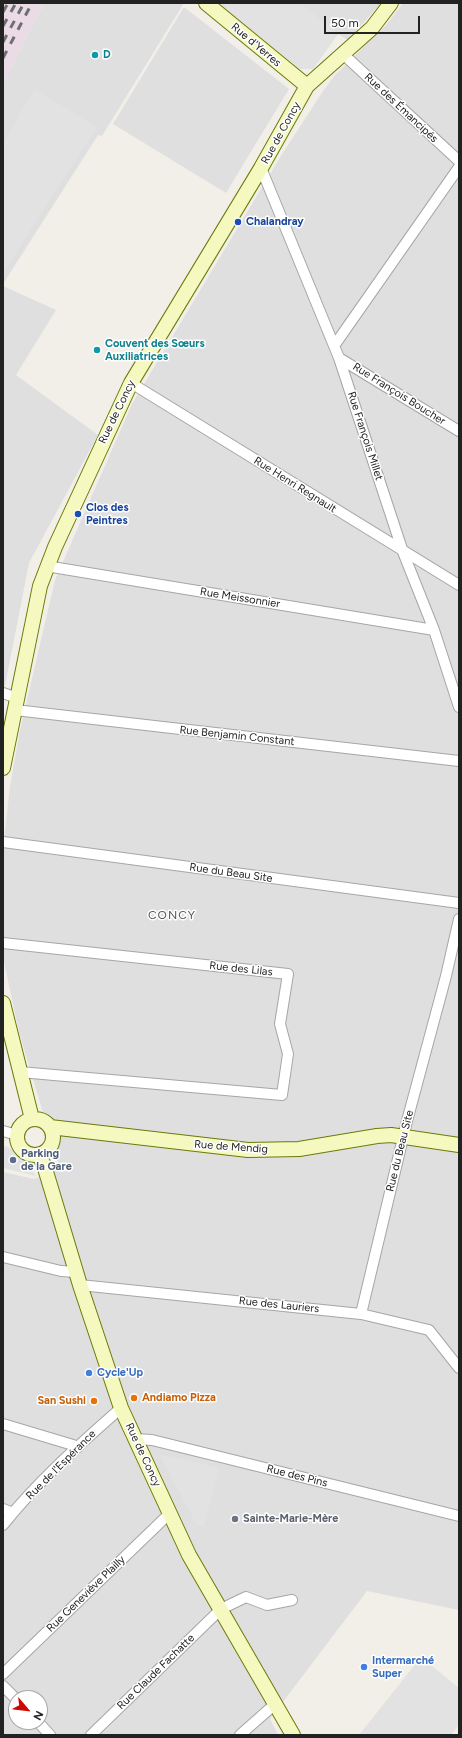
<!DOCTYPE html>
<html>
<head>
<meta charset="utf-8">
<style>
  body { margin:0 }
  #map { position:relative; width:462px; height:1738px; overflow:hidden; background:#f2efe9; font-family:Figtree,sans-serif }
  canvas { display:block }
  .frame { position:absolute; inset:0; border:4px solid #222; pointer-events:none }
  .north { position:absolute; left:8px; top:1690px; width:40px; height:40px; box-sizing:border-box; background:#fff; border:1px solid #a7a7a7; border-radius:50%; rotate:118deg; font-size:11px; font-weight:700; line-height:16px; text-align:center; color:#222 }
  .north::after { content:''; display:block; margin:auto; width:14px; height:18px; background:#cf0804; clip-path:polygon(50% 0,100% 100%,50% 72%,0 100%) }
  .scale { position:absolute; left:324px; top:16px; width:96px; height:18px; box-sizing:border-box; border:2px solid #222; border-top:0; padding-left:5px; font-size:12px; line-height:14px; white-space:nowrap; color:#222; -webkit-text-stroke:3px #fff; paint-order:stroke }
</style>
</head>
<body>
<div id="map">
<canvas width="462" height="1738"></canvas>
<div class="frame"></div>
<div class="north">N</div>
<div class="scale">50 m</div>
</div>
<script>
const context = document.querySelector('canvas').getContext('2d');
context.lineJoin = 'round';
function paint(path, color) {
  context.fillStyle = color;
  context.fill(path, 'evenodd');
}
function stroke(path, color, width, dash) {
  context.strokeStyle = color;
  context.lineWidth = width;
  context.lineCap = dash ? 'butt' : 'round';
  context.setLineDash(dash || []);
  context.stroke(path);
}
function drawText(font, color, halo, rows, align = 'center') {
  context.font = font + ' Figtree,sans-serif';
  context.lineWidth = 3;
  context.setLineDash([]);
  context.textBaseline = 'middle';
  context.strokeStyle = halo;
  context.fillStyle = color;
  for (const [text, x, y, turn = 0] of rows) {
    context.save();
    context.translate(x, y);
    context.rotate((+turn || 0) * Math.PI / 180);
    context.textAlign = isNaN(turn) ? turn : align;
    if (halo) context.strokeText(text, 0, 0);
    context.fillText(text, 0, 0);
    context.restore();
  }
}
paint(new Path2D(`
  M44 3H184L102 136 98 135 3 284V83Z
  M219 3H381L348 40 338 34 313 69H300Z
  M403 3H459V1610L367 1591 270 1719 278 1735H3V1172L34 1179 60 1170 19 1032 3 957V849L10 786 20 730 55 580 132 404 279 159 323 91 335 75 387 24ZM16 1698H40V1722H16Z
  M184 7 289 89 226 193 113 124Z
  M3 286 56 310 16 375 98 435 29 563 3 696Z`), '#e0dfdf');
paint(new Path2D(`
  M3 3H44L3 83Z`), '#eadbe7');
paint(new Path2D(`
  M219 3H300L338 33 313 69H300Z
  M34 89 97 127 3 273V144Z
  M3 1145 17 1152 36 1176 3 1168Z
  M159 1454 219 1468 204 1526H197Z
  M421 1657 459 1688V1725L451 1735H359Z`), '#e2e2e2');
const street = new Path2D(`
  M343 54 459 161
  M261 168 339 358 403 552 434 630 459 707
  M334 346 459 167
  M339 358 459 431
  M131 383 459 585
  M46 566 434 630
  M3 693 17 698
  M15 710 459 761
  M3 842 459 903
  M3 943 288 974 280 1024 288 1054 282 1095 20 1072
  M3 1131 17 1135
  M3 1257 61 1271 76 1272
  M80 1285 361 1314 429 1330 459 1368
  M361 1314 407 1121 446 976 459 919
  M3 1424 73 1445 77 1448
  M135 1439 152 1440 459 1516
  M3 1509 13 1513
  M3 1525C37 1482 80 1444 121 1408
  M3 1674 169 1514
  M3 1686 16 1699
  M38 1722 50 1735
  M91 1735 221 1609 246 1597 267 1605 292 1600
  M240 1735 275 1704`);
const secondary = new Path2D(`
  M206 3 307 86
  M3 768 40 586 55 547 131 383 261 168 307 86 372 28 391 3
  M3 1003 32 1119
  M17 1137a18 18 0 1 1 36 0a18 18 0 1 1-36 0Z
  M50 1127 248 1150 299 1149 377 1136 391 1135 459 1145
  M39 1155 44 1165 80 1285 121 1408 189 1555 293 1735`);
stroke(street, '#a6a6a6', 12);
stroke(secondary, '#6b7a07', 16);
stroke(street, '#fff', 10);
stroke(secondary, '#f5f9c0', 14);
stroke(new Path2D(`
  M3 12 8 3
  M3 26 16 3
  M3 42 24 3
  M3 58 32 3`), '#707070', 3, [8, 8]);
for (const [x, y, r, color] of [
  [95,55,4,"#0f9aa8"],
  [238,222,4,"#1a4fb4"],
  [97,350,4,"#0f9aa8"],
  [78,514,4,"#1a4fb4"],
  [13,1160,4,"#5c6f8a"],
  [89,1373,4,"#3f7fe0"],
  [134,1398,4,"#e8710a"],
  [94,1401,4,"#e8710a"],
  [235,1519,4,"#6b7280"],
  [364,1667,4,"#3f7fe0"]
]) {
  const dot = new Path2D();
  dot.arc(x, y, r, 0, 2 * Math.PI);
  context.fillStyle = color;
  context.fill(dot);
  stroke(dot, '#fff', 1.5);
}
drawText('11px', '#222', '#fff', [
  ["Rue d'Yerres",256,45,40],
  ["Rue des Émancipés",401,108,43],
  ["Rue de Concy",281,133,-61],
  ["Rue François Boucher",399,394,32],
  ["Rue de Concy",117,412,-64],
  ["Rue François Millet",365,436,72],
  ["Rue Henri Regnault",295,485,32],
  ["Rue Meissonnier",240,598,9],
  ["Rue Benjamin Constant",237,736,6],
  ["Rue du Beau Site",231,873,8],
  ["Rue des Lilas",241,969,6],
  ["Rue de Mendig",231,1147,4],
  ["Rue du Beau Site",400,1151,-76],
  ["Rue des Lauriers",279,1305,6],
  ["Rue de Concy",143,1455,65],
  ["Rue de l'Espérance",61,1465,-45],
  ["Rue des Pins",297,1476,14],
  ["Rue Geneviève Plailly",86,1594,-44],
  ["Rue Claude Fachatte",156,1672,-44]
]);
drawText('bold 11px', '#0d838f', '#fff', [
  ["D",103,55],
  ["Couvent des Sœurs",105,344],
  ["Auxiliatrices",105,357]
], 'left');
drawText('bold 11px', '#164399', '#fff', [
  ["Chalandray",246,222],
  ["Clos des",86,508],
  ["Peintres",86,521]
], 'left');
drawText('bold 11px', '#4e5e75', '#fff', [
  ["Parking",21,1154],
  ["de la Gare",21,1167]
], 'left');
drawText('bold 11px', '#366cbe', '#fff', [
  ["Cycle'Up",97,1373],
  ["Intermarché",372,1661],
  ["Super",372,1674]
], 'left');
drawText('bold 11px', '#c56008', '#fff', [
  ["Andiamo Pizza",142,1398],
  ["San Sushi",86,1401,"right"]
], 'left');
drawText('bold 11px', '#5b616d', '#fff', [
  ["Sainte-Marie-Mère",243,1519]
], 'left');
context.letterSpacing = '1px';
drawText('12px', '#555', '#fff', [
  ["CONCY",172,915]
]);
context.letterSpacing = '0px';
</script>
</body>
</html>
